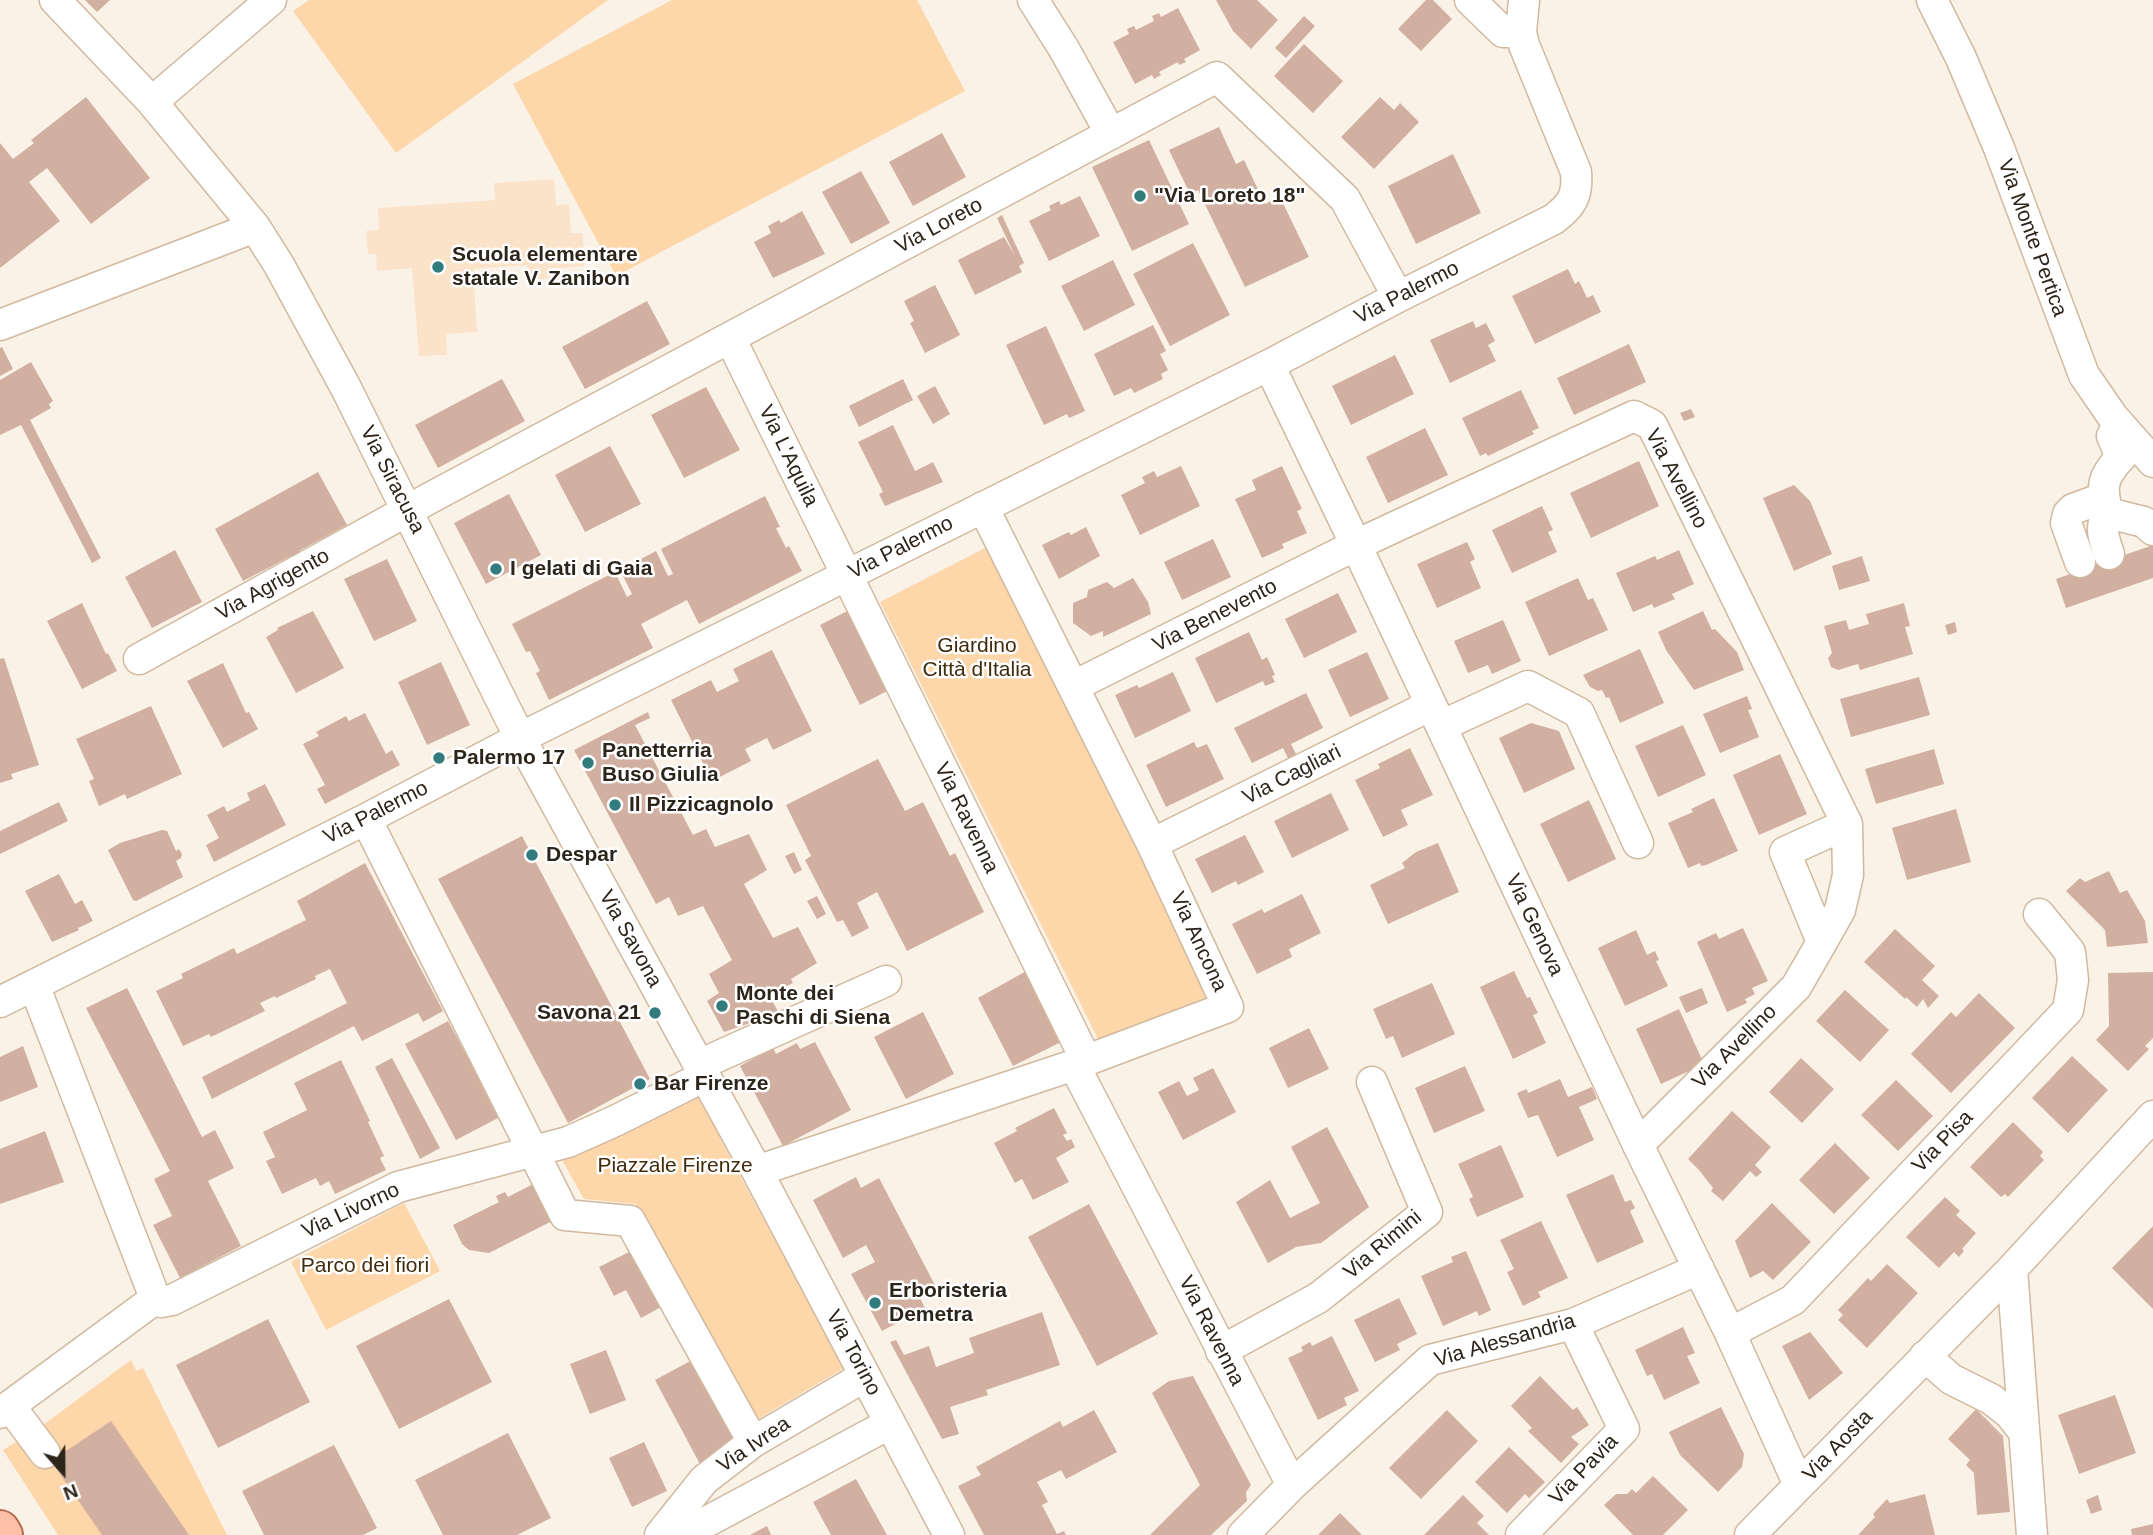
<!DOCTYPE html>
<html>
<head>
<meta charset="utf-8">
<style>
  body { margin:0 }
  #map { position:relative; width:2153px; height:1535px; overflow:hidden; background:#fbf2e7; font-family:Arial,sans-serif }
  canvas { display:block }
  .north { position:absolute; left:28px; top:1437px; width:70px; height:70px; -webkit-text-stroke:5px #fff; paint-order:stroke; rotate:159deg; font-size:19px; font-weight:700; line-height:28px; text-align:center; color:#2d241a }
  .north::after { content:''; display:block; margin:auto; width:24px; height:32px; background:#2d241a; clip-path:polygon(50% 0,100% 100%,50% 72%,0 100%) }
</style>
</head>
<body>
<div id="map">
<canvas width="2153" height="1535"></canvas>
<div class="north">N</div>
</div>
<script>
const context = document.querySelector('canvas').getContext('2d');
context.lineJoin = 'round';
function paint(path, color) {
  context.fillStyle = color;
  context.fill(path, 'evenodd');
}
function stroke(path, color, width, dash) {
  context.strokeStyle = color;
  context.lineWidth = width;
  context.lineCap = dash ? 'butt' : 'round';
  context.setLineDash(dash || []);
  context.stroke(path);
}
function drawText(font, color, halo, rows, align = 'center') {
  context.font = font + ' Arial,sans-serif';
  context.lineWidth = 5;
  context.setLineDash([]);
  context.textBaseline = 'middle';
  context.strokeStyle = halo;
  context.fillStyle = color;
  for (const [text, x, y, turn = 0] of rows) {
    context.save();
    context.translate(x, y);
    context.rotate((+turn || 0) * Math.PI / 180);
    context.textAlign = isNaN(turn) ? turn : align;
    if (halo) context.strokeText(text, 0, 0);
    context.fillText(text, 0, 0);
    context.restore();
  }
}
paint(new Path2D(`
  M554 179 556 205 569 204 571 233H583L584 266 561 268V277L529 280 527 265 473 269 477 332 446 334 447 355 419 356 412 268 377 271 376 254H368L366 231 379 230 378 208 495 200 494 183Z`), '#fbe3c9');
paint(new Path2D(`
  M309 0H608L396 153 293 11Z
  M672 0H917L965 91 616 276 513 84Z
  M991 545 1211 998 1098 1039 880 602Z
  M698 1092 724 1146 844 1368 758 1419 636 1204 584 1199 562 1160Z
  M404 1203 440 1271 326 1330 291 1262Z
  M131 1360 136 1371 143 1368 227 1535H58L3 1450 39 1428Z`), '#fdd6a9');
paint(new Path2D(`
  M85 0H110L97 12Z
  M1216 0H1257L1278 20 1251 49 1233 31Z
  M1426 0H1433L1452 19 1421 51 1398 29Z
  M1178 8 1200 50 1184 59 1186 62 1179 65 1178 62 1159 72 1161 75 1154 79 1152 75 1135 84 1113 42 1129 34 1127 29 1134 26 1136 30 1154 21 1152 16 1159 13 1161 17Z
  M1304 16 1315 26 1286 58 1275 48Z
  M1304 44 1343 81 1313 113 1274 76Z
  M86 97 150 178 91 224 47 168 29 182 60 221 0 268V143L13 159 34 143 31 140Z
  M1380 97 1394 110 1400 103 1419 122 1374 169 1341 137Z
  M1219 127 1236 164 1244 160 1265 204 1280 197 1309 257 1245 287 1198 190 1190 194 1169 150Z
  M942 133 966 177 913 206 889 162Z
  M1149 140 1189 224 1132 251 1092 167Z
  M1453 154 1481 213 1416 244 1388 186Z
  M861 171 890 223 851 244 822 192Z
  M1080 196 1100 236 1049 261 1029 221 1051 210 1049 206 1059 201 1061 205Z
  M802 211 825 254 773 278 754 242 771 233 768 226 779 220 781 223Z
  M1002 215 1024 263 1019 266 1022 272 975 295 958 260 1004 237 1015 256 997 218Z
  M1193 243 1230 315 1170 346 1133 274Z
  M1113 260 1135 305 1084 331 1061 286Z
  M1568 269 1575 284 1579 281 1587 298 1593 295 1601 312 1535 344 1512 296Z
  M935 285 960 335 925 353 910 323 914 321 904 301Z
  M647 301 670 344 585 389 562 347Z
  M1473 321 1476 328 1486 323 1495 341 1488 345 1496 361 1450 383 1430 340Z
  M1153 325 1166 351 1160 354 1168 370 1161 374 1163 379 1134 393 1131 388 1114 396 1094 354Z
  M1046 326 1085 411 1069 418 1067 414 1044 425 1006 345Z
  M1629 344 1646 382 1574 415 1557 378Z
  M2 347 13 369 0 376V348Z
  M1395 355 1414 394 1351 425 1332 386Z
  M31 362 53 401 49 404 51 408 30 420 101 558 92 563 21 425 0 435V380Z
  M502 379 525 421 438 468 415 425Z
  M903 379 913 400 859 427 849 406Z
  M935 386 950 414 933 424 917 396Z
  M706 387 740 450 684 478 651 415Z
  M1521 390 1539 428 1532 431 1534 434 1488 456 1486 453 1480 456 1462 418Z
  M1691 409 1695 417 1684 421 1680 413Z
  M893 425 915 471 933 462 943 482 885 506 879 494 883 492 858 442Z
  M1425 428 1448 475 1388 503 1366 457Z
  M610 446 641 504 585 532 555 475Z
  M1639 461 1659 506 1591 538 1570 493Z
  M1181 466 1200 506 1140 535 1121 495 1145 483 1142 477 1154 471 1157 477Z
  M1282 466 1302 509 1297 511 1307 533 1282 544 1284 548 1262 558 1235 499 1256 490 1252 480Z
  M318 472 347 525 299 551 302 558 294 562 291 556 243 581 215 529Z
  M1794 485 1810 501 1832 554 1794 571 1763 498Z
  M509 494 541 555 486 584 454 523Z
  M765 496 780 527 776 528 786 548 789 546 802 571 699 624 687 600 641 624 653 648 549 700 536 673 540 671 530 651 526 652 512 624 615 572 627 597 632 594 620 570 656 551 668 576 673 574 661 549Z
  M1542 506 1553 530 1548 532 1557 552 1512 573 1492 530Z
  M1086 527 1100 556 1059 579 1042 545 1069 532 1071 535Z
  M1213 539 1231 577 1182 600 1164 562Z
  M1467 542 1475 559 1470 562 1481 588 1437 608 1417 564Z
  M2153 545V578L2066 608 2056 579Z
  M175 550 202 602 152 628 125 577Z
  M1679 550 1694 584 1672 594 1675 599 1654 608 1652 604 1633 612 1616 573 1655 556 1657 560Z
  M1862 556 1870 581 1839 590 1832 566Z
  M387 559 417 621 374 641 344 579Z
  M1133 578 1148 602 1151 614 1103 637V631L1091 636 1073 623V603L1087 597 1088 590 1107 582 1114 588Z
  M1578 578 1588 600 1593 598 1608 630 1549 656 1525 602Z
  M1338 593 1357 632 1304 658 1285 619Z
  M82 603 106 654 108 653 117 671 82 689 47 621Z
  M1904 603 1910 626 1905 627 1913 654 1860 670 1858 664 1838 670 1831 667 1828 658 1832 653 1824 626 1846 620 1849 630 1869 624 1866 614Z
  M855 607 895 687 860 705 820 625Z
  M313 611 344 668 296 693 266 637 278 630 277 628Z
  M1703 611 1712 630 1715 629 1737 652 1744 670 1694 690 1666 650 1658 632Z
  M1503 620 1521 661 1492 674 1488 665 1468 673 1454 641Z
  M1955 622 1957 632 1948 635 1945 625Z
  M1249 632 1262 660 1267 657 1275 675 1272 676 1275 682 1265 686 1263 681 1216 703 1195 658Z
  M1640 649 1664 703 1620 723 1609 697 1606 698 1602 690 1598 691 1590 687 1583 675Z
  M772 650 812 731 773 750 767 738 745 749 751 761 712 781 671 700 711 680 717 692 739 681 733 669Z
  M1367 652 1389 699 1350 717 1328 670Z
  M4 658 39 765 11 774 13 779 0 783V659Z
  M441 662 470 725 427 745 398 682Z
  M223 663 246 713 249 712 258 729 223 748 187 681Z
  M1173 672 1191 711 1135 738 1115 695 1137 685 1139 688Z
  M1919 677 1930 715 1851 737 1840 699Z
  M1306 693 1323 728 1291 744 1299 760 1291 764 1283 748 1252 763 1234 728Z
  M1747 696 1752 709 1748 710 1759 737 1720 753 1703 714Z
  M151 706 182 774 127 799 125 794 99 806 89 781 94 779 76 739Z
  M648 712 650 718 635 725 693 835 706 829 715 847 749 834 767 870 744 884 773 938 798 927 817 963 791 979 793 983 769 995 779 1013 724 1032 707 1001 719 993 709 974 732 960 703 906 678 916 669 897 656 904 574 750Z
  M365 713 386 754 392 750 400 765 325 804 317 789 325 785 303 744 319 736 316 732 346 716 349 721Z
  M1531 723 1559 731 1575 769 1524 793 1499 738Z
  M1683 725 1706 775 1658 797 1635 746Z
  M1194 742 1197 748 1207 744 1224 779 1166 807 1146 765Z
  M1410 748 1433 795 1401 810 1408 825 1383 837 1355 780 1380 768 1378 764Z
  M1934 749 1944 784 1876 804 1865 769Z
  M1780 754 1807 814 1759 835 1733 775Z
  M878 759 905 811 923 802 950 856 955 853 984 912 907 951 877 892 857 903 869 928 852 937 843 920 837 922 805 860 811 856 786 805Z
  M265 784 286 825 214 862 206 845 219 838 207 815 224 806 227 812 250 800 247 793Z
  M1331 793 1349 830 1292 858 1274 821Z
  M1714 798 1738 851 1706 865 1701 866 1700 863 1688 868 1668 823 1693 812 1691 809Z
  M1589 800 1616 859 1568 882 1540 824Z
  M59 802 68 821 0 854V831Z
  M1956 809 1971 862 1907 880 1892 828Z
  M162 830 167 831 176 851 179 849 182 854 181 858 176 861 183 877 136 901 133 900 108 850 120 843Z
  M1245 835 1264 872 1238 885 1236 881 1212 893 1195 859Z
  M522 836 650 1079 568 1123 438 879Z
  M1438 843 1459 892 1388 924 1370 885 1405 868 1402 863 1416 852Z
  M794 852 802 870 794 874 785 856Z
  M365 863 443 1011 423 1022 418 1013 362 1041 354 1026 212 1099 202 1077 347 1003 330 969 315 976 316 979 276 998 275 996 260 1003 265 1011 211 1037 209 1034 183 1046 156 991 183 978 181 974 234 948 237 954 306 920 297 901Z
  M2109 871 2120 893 2127 890 2145 921 2148 943 2107 947 2105 930 2066 891 2080 878 2085 882Z
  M59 874 75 904 82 900 93 921 78 928 79 930 52 942 25 891Z
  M1302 894 1321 933 1289 949 1292 957 1257 974 1232 924 1262 909 1264 913Z
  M817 896 826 914 817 919 807 901Z
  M1743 928 1768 981 1752 988 1755 994 1745 999 1747 1003 1727 1012 1697 942 1716 933 1719 939Z
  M1895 929 1935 966 1922 980 1939 996 1928 1008 1923 999 1917 1007 1906 997 1905 999 1864 962Z
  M1636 930 1647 955 1655 951 1659 960 1656 961 1668 986 1625 1006 1598 948Z
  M1028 970 1065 1040 1013 1066 978 998Z
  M1514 971 1527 998 1530 997 1538 1013 1533 1015 1546 1043 1513 1059 1480 987Z
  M2153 972V1038L2145 1046 2149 1049 2128 1071 2096 1040 2109 1026 2108 973Z
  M1432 983 1455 1034 1402 1058 1393 1036 1386 1039 1373 1009Z
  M127 988 202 1137 215 1130 234 1168 208 1181 241 1246 180 1278 153 1225 172 1216 154 1179 170 1171 86 1008Z
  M1702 988 1708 1003 1686 1013 1679 997Z
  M1845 990 1889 1030 1860 1062 1816 1021Z
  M1979 993 2015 1028 1951 1093 1911 1054 1951 1012 1956 1017Z
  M1679 1009 1704 1064 1661 1084 1636 1029Z
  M923 1012 954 1074 906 1099 874 1037Z
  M448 1021 500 1117 456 1140 405 1044Z
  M1309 1028 1329 1069 1288 1088 1269 1048Z
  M815 1042 851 1110 783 1146 740 1066 773 1048 776 1054 797 1043 800 1049Z
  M23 1046 38 1087 0 1102V1057Z
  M2072 1056 2108 1090 2068 1133 2032 1098Z
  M392 1058 440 1148 420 1159 375 1067Z
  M1801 1058 1834 1089 1802 1123 1769 1092Z
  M341 1060 370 1121 368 1122 384 1156 380 1158 386 1170 335 1194 329 1181 320 1186 316 1178 282 1194 266 1161 275 1157 263 1132 307 1110 294 1083Z
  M1465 1066 1485 1111 1434 1133 1415 1088Z
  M1213 1068 1236 1112 1183 1140 1158 1092 1179 1081 1187 1096 1199 1090 1193 1078Z
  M1560 1079 1568 1097 1592 1087 1597 1099 1579 1107 1594 1140 1557 1157 1538 1115 1528 1118 1517 1093 1527 1089 1528 1093Z
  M1896 1080 1933 1116 1898 1151 1861 1115Z
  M1054 1108 1067 1133 1063 1135 1067 1141 1071 1139 1075 1147 1056 1158 1069 1182 1033 1200 1022 1179 1015 1183 994 1143 1017 1131 1015 1128Z
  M1732 1111 1771 1147 1755 1165 1762 1172 1756 1177 1750 1171 1723 1201 1711 1191 1713 1188 1699 1170 1688 1159Z
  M2013 1122 2043 1152 2040 1156 2044 1160 2008 1197 2005 1194 2001 1197 1970 1167Z
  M1327 1127 1369 1207 1321 1243 1296 1247 1268 1263 1236 1202 1270 1180 1290 1218 1320 1203 1291 1147Z
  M45 1131 64 1182 0 1204V1149Z
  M1835 1143 1870 1178 1834 1214 1799 1180Z
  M1501 1145 1524 1197 1477 1217 1469 1199 1473 1197 1458 1164Z
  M1613 1174 1625 1202 1631 1200 1635 1208 1630 1211 1644 1242 1597 1263 1566 1195Z
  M856 1177 861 1188 879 1178 937 1289 920 1298 925 1308 882 1331 851 1274 875 1262 866 1245 843 1258 813 1200Z
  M535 1183 554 1220 489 1253 469 1250 462 1244 453 1225 499 1202 496 1196 505 1192 508 1197Z
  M1945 1197 1960 1211 1956 1215 1976 1233 1962 1249 1964 1251 1959 1257 1954 1252 1939 1268 1906 1237Z
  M1772 1203 1811 1242 1773 1280 1763 1271 1750 1278 1735 1241Z
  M1089 1204 1158 1334 1097 1366 1028 1237Z
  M1541 1221 1568 1278 1538 1292 1541 1297 1523 1306 1507 1272 1514 1269 1500 1240Z
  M2153 1226V1309L2112 1268Z
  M635 1249 665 1305 641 1318 626 1290 614 1296 599 1267Z
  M1466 1251 1491 1310 1479 1316 1477 1311 1443 1326 1421 1276 1453 1262 1451 1257Z
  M1887 1264 1918 1293 1867 1348 1838 1320 1843 1315 1838 1310 1868 1278 1871 1281Z
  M1399 1298 1417 1334 1397 1344 1400 1350 1375 1362 1354 1320Z
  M449 1299 492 1382 399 1429 356 1346Z
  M1042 1312 1060 1365 986 1390 988 1395 950 1407 959 1434 942 1439 890 1342 896 1340 904 1355 929 1346 936 1367 974 1353 969 1338Z
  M268 1319 310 1402 218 1448 176 1365Z
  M1683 1327 1695 1353 1687 1356 1700 1383 1664 1400 1652 1374 1647 1376 1635 1350Z
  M1810 1332 1843 1373 1809 1400 1782 1346Z
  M1332 1336 1359 1391 1344 1398 1347 1405 1318 1420 1288 1358 1303 1351 1301 1347 1310 1342 1312 1346Z
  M606 1350 626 1400 590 1414 570 1364Z
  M694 1359 739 1444 701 1466 655 1380Z
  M1193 1376 1251 1485 1246 1492 1247 1501 1211 1535H1150L1200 1485 1152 1393 1169 1381Z
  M1540 1376 1573 1410 1577 1407 1589 1425 1571 1437 1579 1444 1561 1463 1528 1431 1532 1428 1511 1406Z
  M2115 1395 2136 1453 2079 1474 2058 1415Z
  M1721 1407 1744 1454 1742 1467 1718 1492 1680 1455 1669 1432Z
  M1976 1409 2003 1436 2010 1512 1977 1515 1974 1473 1966 1465 1970 1460 1948 1439Z
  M1094 1410 1117 1452 1066 1479 1061 1470 1037 1482 1048 1502 1042 1505 1057 1534 1064 1531 1066 1535H984L958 1486 981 1475 976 1467 1060 1421 1063 1427Z
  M1447 1410 1478 1441 1421 1499 1389 1468Z
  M111 1421 189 1535H102L51 1461Z
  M508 1433 551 1518 517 1535H443L415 1480Z
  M644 1442 667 1491 632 1507 609 1458Z
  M334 1445 377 1528 363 1535H264L242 1491Z
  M1509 1447 1545 1482 1529 1498 1525 1494 1507 1513 1475 1482Z
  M1653 1476 1688 1510 1663 1535H1633L1604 1505 1616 1494H1627L1632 1489 1636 1493Z
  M856 1479 887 1535H831L813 1502Z
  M1925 1494 1935 1535H1858L1875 1517 1873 1514 1887 1499 1890 1503Z
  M1463 1495 1484 1516 1477 1523 1489 1535H1424Z
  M2098 1495 2102 1510 2091 1514 2086 1500Z
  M1340 1513 1362 1535H1318Z
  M2153 1524V1535H2132L2131 1529Z
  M767 1526 771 1535H750Z`), '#d1b0a1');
const minor = new Path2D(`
  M55 0 152 102 255 227 279 265 346 388 520 738 757 1171 949 1535
  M1033 0 1064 49 1111 134
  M1470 0 1503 32H1521
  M1932 0 1961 58 1999 148 2084 375 2113 417 2153 462
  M152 102 271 0
  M0 325 255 227
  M730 338 1086 1060
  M1269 365 1356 545 1638 1145 1730 1333 1799 1485
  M2108 513 2144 522 2153 530
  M2109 554C2104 539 2099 527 2108 513 2100 486 2103 476 2121 457L2112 436 2119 424
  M2080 562 2066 523 2068 514 2073 509 2103 498
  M139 659 430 498 1217 77 1345 199 1398 297
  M1074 686 1356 545 1634 416 1652 425 1847 824 1848 875 1840 910 1822 942 1785 852 1847 824
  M1441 726 1528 686 1579 713 1638 843
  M366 819 565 1215 630 1221 753 1442
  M1152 844 1431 705
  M34 985 150 1285 155 1299 161 1302 172 1300 398 1187 568 1142 615 1121 705 1076
  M0 1002 366 819 520 738 1269 365 1398 297 1554 219C1572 205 1578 196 1576 172L1524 45 1521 32 1524 0
  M699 1065 886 981
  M1074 1065 1292 1485
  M1638 1145 1796 987 1822 942
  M757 1171 1074 1065 1228 1007 1152 844 983 507
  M2012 1269 2032 1535
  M1730 1333 1793 1300 2068 1010 2073 980 2070 952 2039 914
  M1221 1351 1318 1298 1427 1212 1372 1082
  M1925 1356 1951 1379 1991 1399 2010 1414 2024 1432
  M10 1406 45 1453
  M0 1413 155 1299
  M660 1535 704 1480 753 1442 865 1376
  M682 1535 889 1424
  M1243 1535 1292 1485 1430 1360 1573 1324 1699 1269
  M1521 1535 1624 1429 1573 1324
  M1750 1535 2012 1269 2153 1116`);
const major = new Path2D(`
  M0 1530 3 1535`);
stroke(minor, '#d0b99f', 33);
stroke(major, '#b46d4e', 42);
stroke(minor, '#fff', 30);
stroke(major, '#fdbfa6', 38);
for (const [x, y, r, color] of [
  [1140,196,7,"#327c7d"],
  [438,267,7,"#327c7d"],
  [496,569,7,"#327c7d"],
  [439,758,7,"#327c7d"],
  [588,763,7,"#327c7d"],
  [615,805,7,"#327c7d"],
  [532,855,7,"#327c7d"],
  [722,1006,7,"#327c7d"],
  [655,1013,7,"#327c7d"],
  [640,1084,7,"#327c7d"],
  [875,1303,7,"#327c7d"]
]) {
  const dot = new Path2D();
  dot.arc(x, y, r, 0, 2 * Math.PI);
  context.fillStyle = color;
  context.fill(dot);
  stroke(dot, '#fff', 2.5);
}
drawText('bold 21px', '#2d241a', '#fff', [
  ["\"Via Loreto 18\"",1154,196],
  ["Scuola elementare",452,255],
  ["statale V. Zanibon",452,279],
  ["I gelati di Gaia",510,569],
  ["Panetterria",602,751],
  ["Buso Giulia",602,775],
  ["Palermo 17",453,758],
  ["Il Pizzicagnolo",629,805],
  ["Despar",546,855],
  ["Monte dei",736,994],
  ["Paschi di Siena",736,1018],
  ["Savona 21",641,1013,"right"],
  ["Bar Firenze",654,1084],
  ["Erboristeria",889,1291],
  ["Demetra",889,1315]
], 'left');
drawText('21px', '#2d241a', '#fff', [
  ["Via Loreto",939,226,-28],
  ["Via Monte Pertica",2032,238,70],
  ["Via Palermo",1407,293,-27],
  ["Via L'Aquila",788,456,64],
  ["Via Avellino",1676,479,62],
  ["Via Siracusa",392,480,63],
  ["Via Palermo",901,548,-27],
  ["Via Agrigento",273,585,-29],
  ["Via Benevento",1215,616,-27],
  ["Via Cagliari",1292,775,-27],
  ["Via Palermo",376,813,-27],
  ["Via Ravenna",966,818,64],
  ["Via Genova",1534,925,65],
  ["Via Savona",630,939,61],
  ["Via Ancona",1198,942,65],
  ["Via Avellino",1735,1047,-45],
  ["Via Pisa",1943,1142,-46],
  ["Via Livorno",351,1211,-25],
  ["Via Rimini",1383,1245,-40],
  ["Via Ravenna",1211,1331,63],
  ["Via Alessandria",1505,1341,-16],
  ["Via Torino",853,1353,62],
  ["Via Ivrea",754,1445,-34],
  ["Via Aosta",1838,1446,-46],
  ["Via Pavia",1584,1470,-46]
]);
drawText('21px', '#422b0b', '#fff', [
  ["Giardino",977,646],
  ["Città d'Italia",977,670],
  ["Piazzale Firenze",675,1166],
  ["Parco dei fiori",365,1266]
]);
</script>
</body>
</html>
